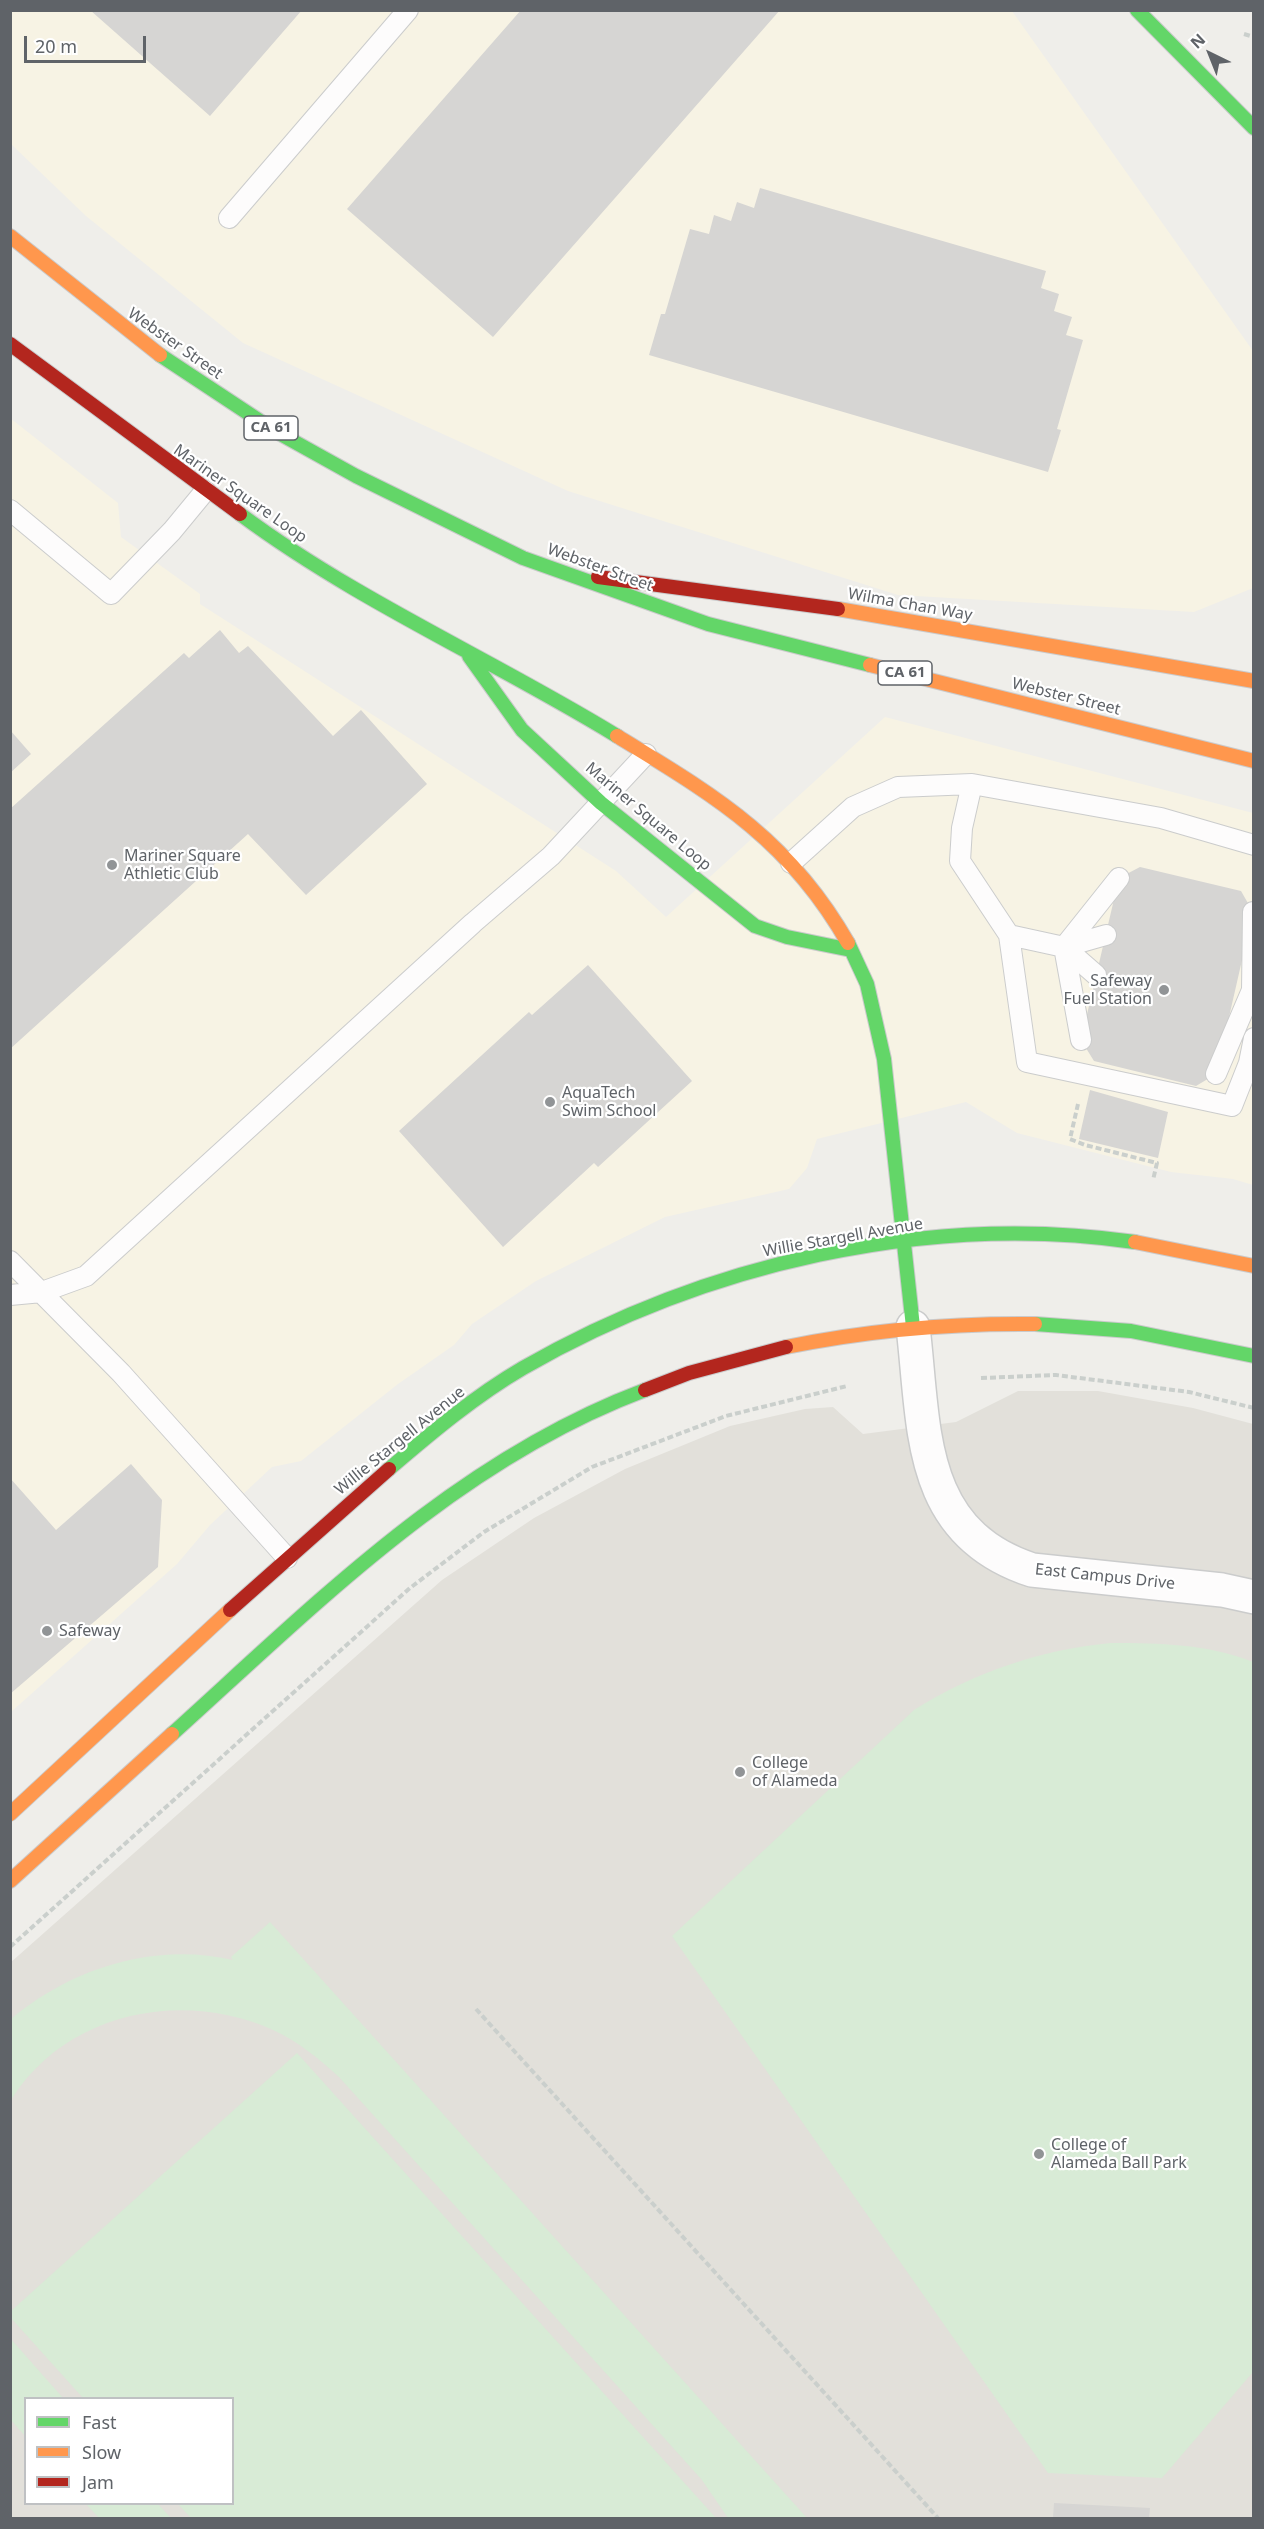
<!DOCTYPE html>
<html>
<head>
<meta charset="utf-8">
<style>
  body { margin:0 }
  #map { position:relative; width:1264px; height:2529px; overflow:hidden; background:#efeeea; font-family:"Noto Sans",sans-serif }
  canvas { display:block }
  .frame { position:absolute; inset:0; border:12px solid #5f6368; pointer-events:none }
  .legend { position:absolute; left:24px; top:2397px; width:210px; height:108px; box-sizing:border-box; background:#fff; border:2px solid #bfc1c3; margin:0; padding:8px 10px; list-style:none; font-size:18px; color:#5f6368 }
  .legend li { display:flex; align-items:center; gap:12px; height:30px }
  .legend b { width:30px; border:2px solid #bfc1c3 }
  .north { position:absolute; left:1180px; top:24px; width:60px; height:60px; -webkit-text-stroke:4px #fff; paint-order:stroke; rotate:317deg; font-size:16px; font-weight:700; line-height:24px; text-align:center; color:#5f6368 }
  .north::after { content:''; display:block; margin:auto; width:21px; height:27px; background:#5f6368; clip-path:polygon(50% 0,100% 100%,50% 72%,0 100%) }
  .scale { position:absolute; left:24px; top:36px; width:122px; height:27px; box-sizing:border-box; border:3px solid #5f6368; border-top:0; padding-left:8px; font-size:18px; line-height:21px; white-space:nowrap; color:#5f6368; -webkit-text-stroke:4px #fff; paint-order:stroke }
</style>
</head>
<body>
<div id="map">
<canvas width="1264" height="2529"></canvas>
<div class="frame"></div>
<ul class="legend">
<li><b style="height:8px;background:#63d668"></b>Fast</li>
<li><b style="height:8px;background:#ff974d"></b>Slow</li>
<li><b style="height:8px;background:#b3261e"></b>Jam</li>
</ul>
<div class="north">N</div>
<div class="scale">20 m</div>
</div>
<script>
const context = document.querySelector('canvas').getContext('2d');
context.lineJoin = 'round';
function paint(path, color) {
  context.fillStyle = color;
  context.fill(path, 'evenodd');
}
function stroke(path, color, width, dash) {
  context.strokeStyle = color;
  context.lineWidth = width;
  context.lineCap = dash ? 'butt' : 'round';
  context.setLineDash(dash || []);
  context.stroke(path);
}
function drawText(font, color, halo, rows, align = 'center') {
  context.font = font + ' "Noto Sans",sans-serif';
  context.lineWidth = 4.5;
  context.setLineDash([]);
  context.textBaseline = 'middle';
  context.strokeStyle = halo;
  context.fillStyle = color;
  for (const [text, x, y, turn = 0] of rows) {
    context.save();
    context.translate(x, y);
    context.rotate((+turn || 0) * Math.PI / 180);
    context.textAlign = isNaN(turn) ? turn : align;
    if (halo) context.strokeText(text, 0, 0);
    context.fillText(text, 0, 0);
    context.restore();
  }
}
paint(new Path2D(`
  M10 11H1012L1253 351V588L1194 612 898 595 568 491 243 343 86 216 11 144Z
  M10 418 118 503 121 537 200 594V604L616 871 666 917 885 717 1253 813V1185L1233 1179 1171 1172 1017 1133 966 1102 817 1139 807 1168 789 1189 665 1217 536 1281 472 1324 454 1345 398 1384 301 1461 272 1467 210 1525 177 1564 11 1712Z`), '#f7f3e4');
paint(new Path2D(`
  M1018 1391H1098L1193 1408 1253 1424V2518H11L10 1963 442 1580 534 1518 625 1469 730 1426 805 1409 833 1407 863 1434 956 1422ZM26 2398H232V2504H26Z`), '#e2e0da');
paint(new Path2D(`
  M1111 1643C1159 1643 1208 1644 1253 1662V2372L1162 2478 1048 2473 672 1936 914 1710C975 1672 1039 1650 1111 1643Z
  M270 1922 807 2518H728L702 2480 339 2077C319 2059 298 2041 273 2030 182 1989 66 2012 11 2100V2019C72 1968 154 1942 233 1960L231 1957Z
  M297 2053 716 2518H191L178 2504H232V2398H83L11 2318V2311Z
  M10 2338 63 2398H26L25 2436 11 2420Z
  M86 2504H158L171 2518H99Z`), '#d8ebd6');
paint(new Path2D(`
  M90 10H302L210 116Z
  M521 10H780L493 337 347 209Z
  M760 188 1046 271 1041 288 1059 294 1054 311 1072 317 1066 335 1083 340 1057 429 1061 430 1048 472 649 355 661 314H665L690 229 709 234 714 215 731 221 737 202 754 208Z
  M220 630 239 653 248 646 333 736 361 710 427 784 306 895 248 834 10 1049V809L184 653 189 658Z
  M10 730 31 754 10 773Z
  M1140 867 1241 891 1253 912 1216 1074 1196 1086 1094 1061 1081 1040 1119 878Z
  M588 965 692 1081 598 1167 594 1163 503 1247 399 1131 529 1012 532 1015Z
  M1090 1090 1168 1112 1158 1158 1079 1139Z
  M131 1464 162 1500 158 1567 10 1694V1478L56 1530Z
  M1054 2503 1150 2508 1149 2518H1053Z`), '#d6d5d3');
const lane = new Path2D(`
  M229 218 408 10
  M10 510 111 594 172 531 205 491
  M972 784 962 828 960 861 1009 935 1027 1062 1232 1106 1249 1063 1254 1065
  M791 863 853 807 898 787 972 784 1161 818 1254 845
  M1009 935 1064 947 1106 935
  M1064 947 1096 975
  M1081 1040 1064 947 1119 878
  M1249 1063 1254 1038
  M1216 1074 1252 990 1253 912
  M10 1261 121 1373 287 1558
  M10 1295 42 1292 86 1276 473 923 551 856 646 754`);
const street = new Path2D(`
  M913 1327C925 1428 916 1532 1032 1570L1222 1590 1254 1597`);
const fast = new Path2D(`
  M1137 10 1254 128
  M160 355 275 431 356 476 523 558 708 624 870 665
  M240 514C357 601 493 660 617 736
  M469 656 522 730 601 803 755 926 787 937 851 950
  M848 943 867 984 884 1059 913 1327
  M1035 1324 1131 1331 1254 1356
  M389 1469C431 1433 475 1396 523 1368 704 1264 927 1212 1135 1242
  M172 1734C317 1603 458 1460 645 1390`);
const slow = new Path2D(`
  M10 236 160 355
  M838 609 1254 681
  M870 665 1254 761
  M617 736C715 796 789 839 848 943
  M1135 1242 1254 1266
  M786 1347C869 1330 951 1323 1035 1324
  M10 1814 230 1610
  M10 1881 172 1734`);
const jam = new Path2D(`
  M10 344 240 514
  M598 577 838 609
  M645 1390 689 1373 786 1347
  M230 1610 389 1469`);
stroke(lane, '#cbcccc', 22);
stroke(street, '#cbcccc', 36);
stroke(fast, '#cacacb', 16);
stroke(slow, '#cacacb', 16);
stroke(jam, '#cacacb', 16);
stroke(new Path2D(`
  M1244 34 1254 37
  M1078 1104 1070 1139 1085 1145 1157 1163 1153 1180
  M981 1378 1056 1375 1189 1392 1254 1408
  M10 1947 410 1588 484 1532 592 1467 726 1416 847 1386
  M476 2009 938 2518`), '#cacfcc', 4, [6, 3]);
stroke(lane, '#fdfcfc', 20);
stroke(street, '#fdfcfc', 33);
stroke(fast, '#63d668', 14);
stroke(slow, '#ff974d', 14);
stroke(jam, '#b3261e', 14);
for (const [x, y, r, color] of [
  [112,865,6,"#919496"],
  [1164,990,6,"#919496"],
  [550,1102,6,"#919496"],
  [47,1631,6,"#919496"],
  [740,1772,6,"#919496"],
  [1039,2154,6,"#919496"]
]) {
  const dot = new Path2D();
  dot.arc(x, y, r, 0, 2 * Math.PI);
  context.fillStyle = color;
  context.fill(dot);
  stroke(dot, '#fff', 2);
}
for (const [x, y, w] of [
  [271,428,54],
  [905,673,54]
]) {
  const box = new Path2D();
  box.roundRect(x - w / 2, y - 12, w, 24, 4.5);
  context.fillStyle = '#fff';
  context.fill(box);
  stroke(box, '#5f6368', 1.5);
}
drawText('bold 15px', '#5f6368', null, [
  ["CA 61",271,428],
  ["CA 61",905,673]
]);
drawText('16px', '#5f6368', '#fff', [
  ["Webster Street",175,344,35],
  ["Mariner Square Loop",240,494,35],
  ["Webster Street",600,568,20],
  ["Wilma Chan Way",910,605,10],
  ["Webster Street",1066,697,14],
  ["Mariner Square Loop",648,817,40],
  ["Willie Stargell Avenue",843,1238,-10],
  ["Willie Stargell Avenue",400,1441,-39],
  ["East Campus Drive",1105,1577,6]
]);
drawText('16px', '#5f6368', '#fff', [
  ["Mariner Square",124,856],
  ["Athletic Club",124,874],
  ["Safeway",1152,981,"right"],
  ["Fuel Station",1152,999,"right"],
  ["AquaTech",562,1093],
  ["Swim School",562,1111],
  ["Safeway",59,1631],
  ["College",752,1763],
  ["of Alameda",752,1781],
  ["College of",1051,2145],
  ["Alameda Ball Park",1051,2163]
], 'left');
</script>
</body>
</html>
